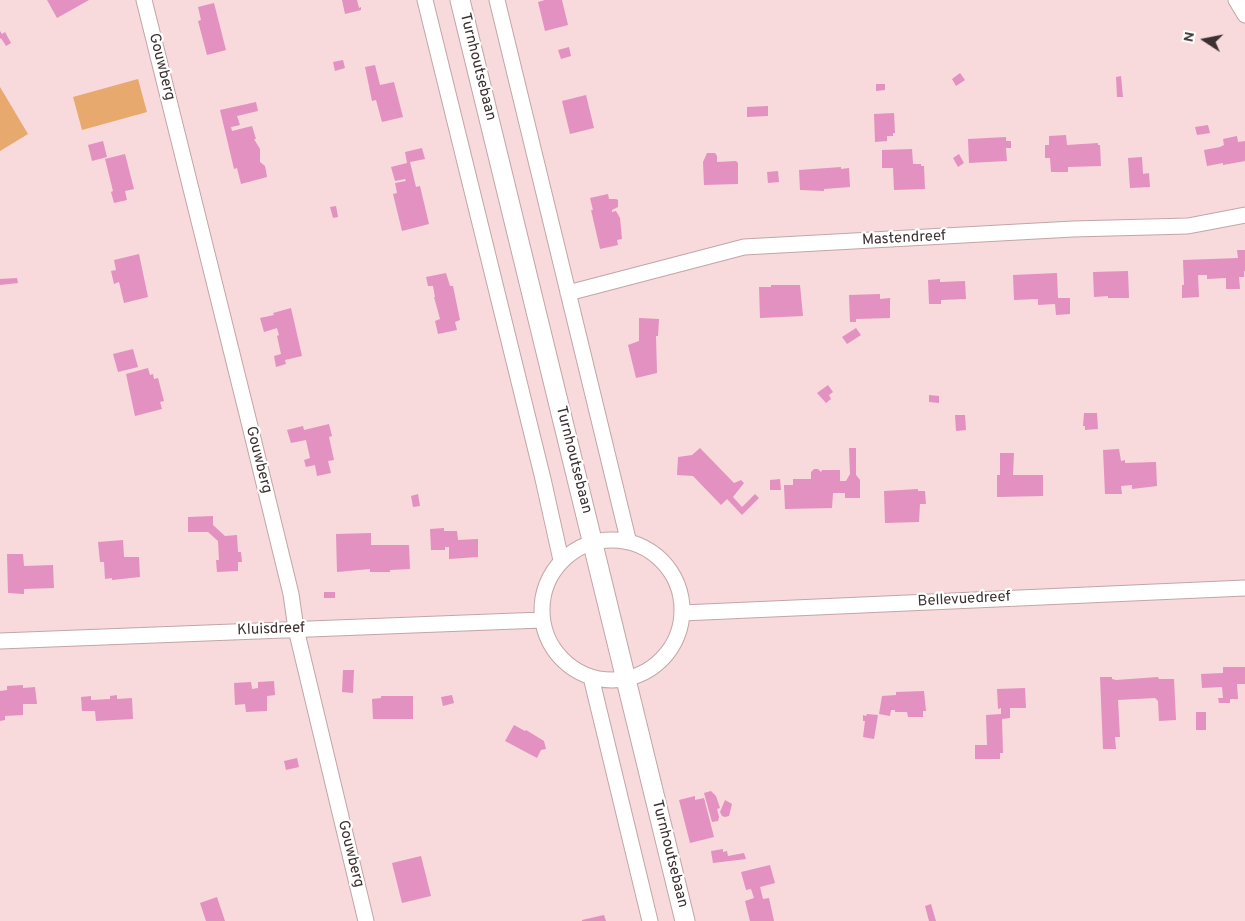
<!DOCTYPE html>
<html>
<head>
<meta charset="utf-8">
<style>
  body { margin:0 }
  #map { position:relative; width:1245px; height:921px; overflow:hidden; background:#f8d9dc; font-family:Overpass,sans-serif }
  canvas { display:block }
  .north { position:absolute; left:1180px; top:15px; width:50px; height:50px; -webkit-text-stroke:4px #fff; paint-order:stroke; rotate:281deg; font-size:14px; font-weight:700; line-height:20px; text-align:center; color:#3c3031 }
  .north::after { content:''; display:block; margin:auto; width:18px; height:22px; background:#3c3031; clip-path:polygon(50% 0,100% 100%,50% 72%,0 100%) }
</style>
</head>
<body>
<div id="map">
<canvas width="1245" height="921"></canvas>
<div class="north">N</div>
</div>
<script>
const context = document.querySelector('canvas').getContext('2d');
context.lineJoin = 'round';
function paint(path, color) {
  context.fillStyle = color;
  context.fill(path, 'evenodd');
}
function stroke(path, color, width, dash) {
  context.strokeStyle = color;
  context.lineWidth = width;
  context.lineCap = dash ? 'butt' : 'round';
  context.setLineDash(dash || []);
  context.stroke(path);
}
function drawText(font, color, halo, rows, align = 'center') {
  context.font = font + ' Overpass,sans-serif';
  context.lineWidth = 4.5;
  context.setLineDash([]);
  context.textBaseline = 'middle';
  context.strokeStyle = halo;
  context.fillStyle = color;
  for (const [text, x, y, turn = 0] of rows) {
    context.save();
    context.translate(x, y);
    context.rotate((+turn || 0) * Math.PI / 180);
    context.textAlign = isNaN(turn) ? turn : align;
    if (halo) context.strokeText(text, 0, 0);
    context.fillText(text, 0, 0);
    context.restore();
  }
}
paint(new Path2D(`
  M138 79 147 112 82 130 73 97Z
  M0 87 28 134 0 151Z`), '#e7a96d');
paint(new Path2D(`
  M47 0H89L57 18Z
  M342 0H357L359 8 361 7V10L345 14Z
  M545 0H562L568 25 545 31 538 2Z
  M214 3 226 50 207 55 198 21 201 20 198 7Z
  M0 31 2 34 5 32 11 43 6 46 1 38 0 39Z
  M569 47 571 56 561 59 558 50Z
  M343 60 345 68 335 71 333 62Z
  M375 65 380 85 394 82 403 117 382 122 376 100 372 101 365 67Z
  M960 73 965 80 956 86 952 79Z
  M1121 76 1123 97H1117L1116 77Z
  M876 84H885V90L876 91Z
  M586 95 594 128 570 134 562 101Z
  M256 102 258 111 237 116 240 125 231 127 232 131 252 126 256 139H254L260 149V162L265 166 267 177 241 184 237 168 234 169 220 110Z
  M768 106V116L747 117V107Z
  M894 113 895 133H893V136H887V141L875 142 874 114Z
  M1208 125 1210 133 1197 135 1195 127Z
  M1066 135 1067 145 1098 143V145H1100L1101 166 1068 167V172H1051L1050 158H1045V145H1049V136Z
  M1237 136 1238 142 1245 141V161L1223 165V163L1207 166 1204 150 1220 147 1224 145 1223 139Z
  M1006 137V141H1011V148H1006L1007 161 969 163 968 139Z
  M103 141 107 157 92 161 88 145Z
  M422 148 425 159 410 162 416 187 420 186 429 224 402 231 393 194 397 193 395 183 406 181 405 179 395 181 391 167 407 163 405 152Z
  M912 149 913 164H921V166H924L925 189 894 190 893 168H882V150Z
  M707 153H715L717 156V162L736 161 738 163V184L704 185 703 162Z
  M125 154 134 189 125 191 127 200 114 203 111 192 113 191 105 159Z
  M959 154 964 163 958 167 953 158Z
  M1142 157 1143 174 1149 173 1150 187 1130 188 1128 158Z
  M841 167V169L849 168 850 187 824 189V191L800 190 799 170Z
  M778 171 779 182 768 183 767 172Z
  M608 194 609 199H616L618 200V207L612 210V212L616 211 620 218 622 239 617 240 618 245 600 249 591 210H593L590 198Z
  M336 206 338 217 333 218 330 207Z
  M1237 250H1245V271H1244V277H1239L1240 289H1226V278L1207 279V275H1198L1199 297 1182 298V285H1184L1183 260 1238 258Z
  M139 254 148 297 124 303 119 282 114 284 111 271 116 270 114 260Z
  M1128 271 1129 298H1108V296L1094 297 1093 272Z
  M446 273 450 286H453L460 320 455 322 457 330 438 334 435 321 440 319 434 297H435L433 286H428L426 277Z
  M1057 273 1058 298H1070V314L1056 315 1055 304 1038 305V299L1014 300 1013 275Z
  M17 278 18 283 0 285V279Z
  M940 279V282L965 281 966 299 941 300V304H929L928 280Z
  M771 285H800L803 316 760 318 759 287H771Z
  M880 294V299L890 298V318L856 319V322H850L849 295Z
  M291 308 302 356 285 360 286 364 276 367 274 356 281 354 277 336 279 335 277 328 264 332 260 318 274 315 273 313Z
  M639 318 659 319 658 336H656L657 373 636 378 628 345 639 341Z
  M856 328 861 335 847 344 842 337Z
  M133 349 138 367 118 372 113 354Z
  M148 368 150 375 153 374 154 379 158 378 164 401 160 402 162 409 135 416 126 374Z
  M828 385 833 392 829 395 831 399 826 403 817 393Z
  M929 395 939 396V403L929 402Z
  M1084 413H1097L1098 429 1085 430V426H1083Z
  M955 415H965L966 430 956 431Z
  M329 424 332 436 329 437 334 460 328 461 331 473 317 476 315 465 306 467 304 460 310 458 306 440 291 443 287 430 303 426 304 430Z
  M700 448 734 483 741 480 744 483 733 497 742 507 755 494 759 498 742 515 727 499 721 505 693 476 677 475 678 457 692 455Z
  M849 448H856V475L860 480V498H845V493H833L832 508 785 509 784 485H793V479H811V472L814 469H818L821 472 822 470H840V481H846L850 474Z
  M1119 449 1121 461 1125 460V463L1156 462 1157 486 1132 489V485L1121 486 1122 494H1105L1103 450Z
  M1000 453H1014L1013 475H1043V496L997 497V475H1000Z
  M780 479 781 490H770V480Z
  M918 489V491H925L926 504H920L919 522 885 523 884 491Z
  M418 494 420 506 413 507 411 496Z
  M213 516V525L225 536 237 535 238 552H241L242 562H238V571L217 572 216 560H219L218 541 208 532H188V517Z
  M444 528V531H457L458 540 478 539V557L449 559V547H445V550H431L430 529Z
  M371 533V545H409L410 569 390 570V572H370V569L337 572 336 534Z
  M123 540 124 557H139L140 577 112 580V578L105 579 104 562H100L98 542Z
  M7 554H23L24 566 53 565 54 588 24 589V594L8 593Z
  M324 592H335V598H324Z
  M1223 667H1245V684H1237L1238 699H1230V703H1219L1218 698H1223L1222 687 1202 688 1201 674 1223 673Z
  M343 670H354L353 693 342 692Z
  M1100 677H1112V679L1116 680 1158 677 1159 679H1174L1176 720 1159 721 1158 701 1155 698 1118 700 1120 737H1115L1116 749H1103Z
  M274 681 275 695 267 696V711L246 712 245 704 235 705 234 683 251 682 252 689 258 688V682Z
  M23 685V688L35 687 37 704H23V715L5 716V720L0 721V691L7 690V686Z
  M1025 688 1026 708H1010V718L1002 719 1003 753H1000V759H975V745H987L986 715 1001 714V708L998 709 997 689Z
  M924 691 926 711H923V717H908L907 712H895V710H891L890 716 879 714 882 696 896 695V692Z
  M117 695V699L132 698 133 719 96 721 95 711H82L81 697 91 696V700L110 699V696Z
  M452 695 454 703 443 706 441 697Z
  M381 696H413V719H373L372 699 381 698Z
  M1196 712H1206V730H1196Z
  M867 714 878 715 874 739 863 737 865 721H863V715L866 716Z
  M514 725 525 731 526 730 544 741 546 749 541 750 537 758 505 741Z
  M297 758 299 767 286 770 284 761Z
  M711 791 716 796 720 808 717 809 719 817 718 821 712 822 704 793Z
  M695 796V800L704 798 714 837 690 843 679 800Z
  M725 800 732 804 729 816 725 817 722 816 720 812Z
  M723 849V852L727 851 728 856 744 853 746 859 713 863 711 851Z
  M421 856 431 896 402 903 392 863Z
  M770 865 775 883 760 887 763 899 769 898 774 921H750L745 901 754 898 751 889 746 890 741 872Z
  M217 897 225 921H206L200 903Z
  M931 904 936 921H929L925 906Z
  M604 915 606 921H582V920Z`), '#e291c0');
const minor = new Path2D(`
  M144 0 249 422 291 594 296 629 366 921
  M425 0 543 479 561 560
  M497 0 628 539
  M1236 0 1245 15
  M568 293 744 247 1073 229 1188 226 1245 215
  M542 610a70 70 0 1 1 140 0a70 70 0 1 1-140 0Z
  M682 613 1245 588
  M0 641 542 620
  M591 677 650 921`);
const major = new Path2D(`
  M460 0 685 921`);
stroke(minor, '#c3a5a8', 17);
stroke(major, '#c3a5a8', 21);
stroke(minor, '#fff', 15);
stroke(major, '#fff', 19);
drawText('15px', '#3c3031', '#fff', [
  ["Gouwberg",161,67,76],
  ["Turnhoutsebaan",477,67,76],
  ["Mastendreef",904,239,-3],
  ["Gouwberg",258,460,76],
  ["Turnhoutsebaan",573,460,76],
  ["Bellevuedreef",964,600,-3],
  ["Kluisdreef",271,630,-2],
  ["Gouwberg",350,854,76],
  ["Turnhoutsebaan",669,854,76]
]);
</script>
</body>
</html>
